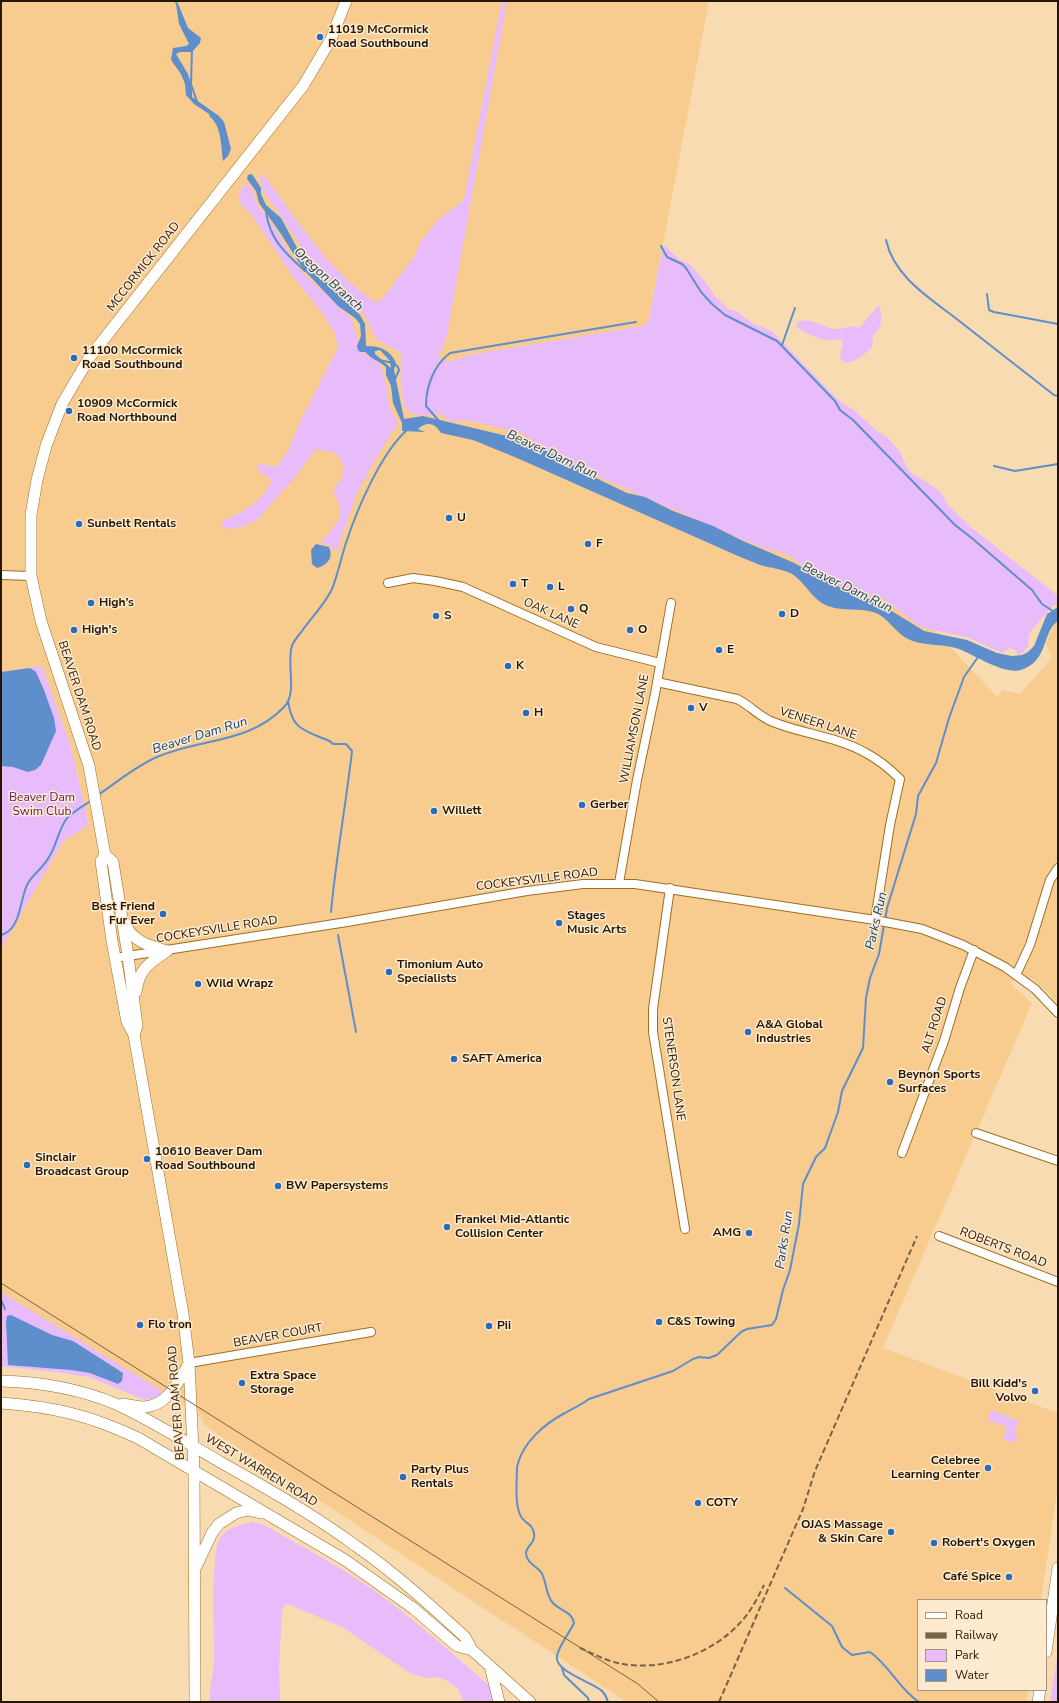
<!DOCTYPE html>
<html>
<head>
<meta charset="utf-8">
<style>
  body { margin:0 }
  #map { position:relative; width:1059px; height:1703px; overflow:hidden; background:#f9dbb2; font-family:"Nunito Sans",sans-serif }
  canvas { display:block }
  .frame { position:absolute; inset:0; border:2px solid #251602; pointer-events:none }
  .legend { position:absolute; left:917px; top:1599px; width:130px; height:92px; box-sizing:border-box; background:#feeacf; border:1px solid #a7957d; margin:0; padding:5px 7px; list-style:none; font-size:12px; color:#251602 }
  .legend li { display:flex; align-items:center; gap:8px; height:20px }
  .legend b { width:20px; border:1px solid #a7957d }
</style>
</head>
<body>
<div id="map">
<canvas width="1059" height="1703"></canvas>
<div class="frame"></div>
<ul class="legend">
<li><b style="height:5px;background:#fff"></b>Road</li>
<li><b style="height:5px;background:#786347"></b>Railway</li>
<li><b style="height:11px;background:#e8bbfb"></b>Park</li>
<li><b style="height:11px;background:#5e8ecc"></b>Water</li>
</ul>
</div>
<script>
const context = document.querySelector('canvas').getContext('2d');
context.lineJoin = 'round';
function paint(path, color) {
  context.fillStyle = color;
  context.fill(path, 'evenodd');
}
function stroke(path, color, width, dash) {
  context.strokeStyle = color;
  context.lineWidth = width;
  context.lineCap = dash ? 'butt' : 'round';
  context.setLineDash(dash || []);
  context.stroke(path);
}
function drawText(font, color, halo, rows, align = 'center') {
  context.font = font + ' "Nunito Sans",sans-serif';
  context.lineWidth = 3;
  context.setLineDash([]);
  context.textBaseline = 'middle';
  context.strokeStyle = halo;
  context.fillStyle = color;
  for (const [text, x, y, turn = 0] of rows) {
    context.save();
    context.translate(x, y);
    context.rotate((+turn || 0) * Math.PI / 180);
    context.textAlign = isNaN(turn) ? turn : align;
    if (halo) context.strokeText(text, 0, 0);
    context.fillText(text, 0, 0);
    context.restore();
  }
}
paint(new Path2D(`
  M1 1H709L648 323 997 697 1003 690 1020 694 1052 658 1046 644 1050 633 1052 632 1058 589V1004L1048 993 1031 978 1009 982 1032 1003 883 1348 1058 1413V1486L1041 1600H918V1690H1028L1026 1702H627L204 1425 202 1418 1 1292V949L63 841 89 824 71 747 42 666 1 672Z`), '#f7cc8e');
paint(new Path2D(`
  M502 1H507L446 340 438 357 447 362 469 355 643 326 648 322C654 296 657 270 664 245L680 260 690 264 706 283 716 297 728 309 738 312 752 323 772 331 839 401 855 411 876 430 887 437 899 451 909 471 940 491 948 505 972 528 1057 595 1058 594V604L1054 605 1029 633 1028 647 1021 654 1017 655 1016 650 1010 648 1002 653 967 637 920 627 884 599 840 586 828 585 789 555 761 547 730 534 574 466 521 433 470 421H450L440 414C430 415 414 418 407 409 399 399 401 366 401 353L376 339 366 317 310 259 263 190 259 174C268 177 275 191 281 199 310 239 334 273 375 302L382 299 415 256 420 243 438 220 464 200Z
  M247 182 253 191 256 203 274 227 298 268 352 319 360 351 376 360 381 366 387 387 389 407 398 423 379 453 357 493 336 553 331 546 321 542C338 523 348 516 333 492L342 478 344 465 336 453 316 449 296 476 258 519 243 527 225 529 221 525 223 521C245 510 262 504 272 480L260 472 256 466 261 464 276 467C291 452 293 436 302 418 314 394 326 371 338 348L335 333 320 310 294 278 251 214 239 202V192Z
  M879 305C883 314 882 330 873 336L872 347C864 355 857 361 846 363L841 360 840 354 843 344 841 339C819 342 815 337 796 327L798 322C811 316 823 329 837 329 845 329 851 324 859 328Z
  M42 666 71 747 89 825 63 841 1 949V672Z
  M1 1292 162 1391 158 1398 145 1400 89 1377 55 1372 1 1366Z
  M991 1410 1019 1421 1014 1433 1019 1435 1014 1443 1003 1439 1007 1427 988 1420Z
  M252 1522 264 1525C303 1547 343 1568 379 1594 424 1627 466 1666 508 1702H464L458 1689 448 1681 439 1677 425 1678 410 1673 342 1627 290 1605 285 1604 282 1611 279 1669 280 1702H210C209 1687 214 1672 214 1657 215 1632 210 1555 220 1538 227 1527 240 1525 252 1522Z
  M1058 1652V1702H1050Z`), '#e8bbfb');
paint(new Path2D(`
  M174 1H177L188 28 201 38 200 43 192 52H180L176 54 188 74 192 87V97L219 116 224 122 231 149 228 156 223 161C221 148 222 126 210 117L209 114 194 104 186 95 185 84 181 74 171 60 173 48 186 46 189 44 179 24 176 4Z
  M252 174 261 188V194L266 205 281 218 309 270 322 278 360 315 365 324 366 346C381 346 390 350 396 363L394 370 404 419 423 416 528 441 602 481 627 493 645 497 673 511 713 526 743 541 792 562 841 588 877 602 924 631 967 640 997 653 1012 656 1022 655 1028 652 1034 646 1047 614 1058 607V621C1042 631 1049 661 1021 670 1004 675 975 655 959 649 942 643 922 647 906 638 894 631 888 618 876 613 861 607 843 612 828 606 812 600 806 583 792 574 783 569 770 568 760 565 753 562 745 559 738 556L517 458 473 440 441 433C435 423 427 421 418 429L425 432 402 431V423L393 403 391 386 386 375V367C379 361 371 358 365 352H360L358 350 357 346 361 336 360 324 355 318 338 306 303 269 281 234 259 203 256 191 247 179 248 175ZM380 350 390 361 391 368 375 354V351Z
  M316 544 329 547C334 558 327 565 317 568L312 564 311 550Z
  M30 668 36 672 44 690 54 718 56 731 41 765 35 770 28 772 13 767 1 766V672Z
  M11 1315 52 1335 73 1341 123 1373 122 1381 118 1384 90 1373 71 1370 8 1365 6 1322 7 1316Z`), '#5e8ecc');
stroke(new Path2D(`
  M192 49 191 84 197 102
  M266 212C270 240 285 253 305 271
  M886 240C894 277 930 298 958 320 990 345 1022 370 1054 395L1058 396
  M661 246 667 257 682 264 686 268 701 292 712 304 725 315 777 341 835 401 840 410 853 420 955 525 973 539 1032 590 1042 604 1053 611
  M987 294 989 310 994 312 1058 324
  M782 345 795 308
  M370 355C379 365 395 357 399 370L395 379
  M439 421 426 406C426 386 434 365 450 353L636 322
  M994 466 1015 471 1058 464
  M288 701C292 727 300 729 322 738 327 740 330 740 333 744H346L352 751C346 804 336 858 331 912
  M98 795C117 782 136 766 157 757 200 738 249 744 284 707 298 693 286 664 292 646 294 640 299 635 302 631 312 617 325 604 332 589 338 574 341 558 346 543 357 509 381 453 407 430
  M885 921 887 908 916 814 918 796 936 763 949 718 964 677 978 657
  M1 935C22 929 19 899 28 883 34 873 44 867 49 857 57 845 58 830 67 818 74 811 83 806 92 800
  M338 935 356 1032
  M1 1300 5 1309
  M785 1588 832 1626 842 1647 852 1655 870 1652C890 1666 899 1689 919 1702
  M562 1668 564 1675 588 1698 589 1702
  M608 1702C607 1698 605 1694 602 1691 593 1682 554 1672 557 1656 558 1647 570 1632 574 1623 572 1611 560 1611 553 1603 545 1595 547 1581 541 1572 536 1566 526 1562 526 1553 526 1546 536 1543 534 1534 533 1524 526 1524 522 1518 514 1508 517 1480 517 1467 522 1443 544 1424 565 1413 574 1408 581 1405 589 1399L673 1371 693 1359 699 1357 709 1358 717 1355 741 1332 747 1329 772 1325 776 1319 783 1290 790 1270 799 1224 803 1184 816 1157 825 1148 838 1112 842 1091 863 1048 866 998 870 978 879 954 884 925`), '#5e8ecc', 2);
const minor = new Path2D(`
  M1 575 31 576
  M388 583 413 578 435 581 463 587 596 647 660 663
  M657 682 737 699C750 705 759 717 773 722 803 734 838 737 866 753 879 760 890 769 900 779L890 825 875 920
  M619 883 637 780 655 694 671 603
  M670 888 653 1009V1032L685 1229
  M115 958 347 922 527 891 583 884H635L875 920 922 929 963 945 1005 967 1035 989 1058 1013
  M1016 975 1030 945 1050 880 1058 868
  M976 1133 1058 1161
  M902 1153 944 1041 960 988 974 950
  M939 1236 1058 1282
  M189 1363 371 1332`);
const major = new Path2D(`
  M105 855 101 861 112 941 127 1022 134 1035 183 1314 189 1363 194 1471 195 1702
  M125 923C131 941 150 946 167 951
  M136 992C139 969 149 963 167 951
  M134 1035 137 1026 128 956 113 862 105 855 89 766 41 621 31 576V515L37 480 46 446 62 404 89 358 303 86 331 39 346 1
  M1 1381C40 1382 80 1389 116 1404 153 1421 187 1443 222 1463 268 1489 314 1515 356 1546 395 1573 430 1605 465 1637L472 1650 530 1702
  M1 1403C54 1407 89 1415 138 1438L345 1560 413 1608 457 1646 472 1650
  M123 1404C130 1405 138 1407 145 1407 169 1405 178 1381 189 1364
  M196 1567 212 1533 219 1524 236 1513 248 1510 261 1513
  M1046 1652 1058 1568
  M490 1666 499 1702
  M1038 1702 1040 1690`);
stroke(minor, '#9c6f24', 10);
stroke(major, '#9c6f24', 12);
stroke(minor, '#fff', 8);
stroke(major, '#fff', 11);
stroke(new Path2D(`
  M1 1283 638 1684 659 1702`), '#786347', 1);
stroke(new Path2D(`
  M580 1648C594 1654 608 1662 623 1664 664 1671 711 1654 739 1624 750 1613 757 1599 764 1585
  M719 1702 803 1509 815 1471 917 1236`), '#786347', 2, [6, 3]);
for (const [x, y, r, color] of [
  [320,37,4,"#296bbc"],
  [74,358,4,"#296bbc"],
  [69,411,4,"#296bbc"],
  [449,518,4,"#296bbc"],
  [79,524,4,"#296bbc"],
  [588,544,4,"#296bbc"],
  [513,584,4,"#296bbc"],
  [550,587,4,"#296bbc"],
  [91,603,4,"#296bbc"],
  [571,609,4,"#296bbc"],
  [782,614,4,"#296bbc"],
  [436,616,4,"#296bbc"],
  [74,630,4,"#296bbc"],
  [630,630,4,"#296bbc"],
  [719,650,4,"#296bbc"],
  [508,666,4,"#296bbc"],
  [691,708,4,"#296bbc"],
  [526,713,4,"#296bbc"],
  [582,805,4,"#296bbc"],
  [434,811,4,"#296bbc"],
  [163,914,4,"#296bbc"],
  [559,923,4,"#296bbc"],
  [389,972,4,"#296bbc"],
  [198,984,4,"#296bbc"],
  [748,1032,4,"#296bbc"],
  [454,1059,4,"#296bbc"],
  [890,1082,4,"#296bbc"],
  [147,1159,4,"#296bbc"],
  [27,1165,4,"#296bbc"],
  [278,1186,4,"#296bbc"],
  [447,1227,4,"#296bbc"],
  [749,1233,4,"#296bbc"],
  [659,1322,4,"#296bbc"],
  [140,1325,4,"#296bbc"],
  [489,1326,4,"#296bbc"],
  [242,1383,4,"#296bbc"],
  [1035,1391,4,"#296bbc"],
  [988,1468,4,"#296bbc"],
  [403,1477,4,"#296bbc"],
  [698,1503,4,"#296bbc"],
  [891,1532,4,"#296bbc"],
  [934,1543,4,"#296bbc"],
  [1009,1577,4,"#296bbc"]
]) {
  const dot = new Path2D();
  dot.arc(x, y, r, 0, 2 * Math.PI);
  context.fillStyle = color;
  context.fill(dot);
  stroke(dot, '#feeacf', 1.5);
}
drawText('bold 12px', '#251602', '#feeacf', [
  ["11019 McCormick",328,30],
  ["Road Southbound",328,44],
  ["11100 McCormick",82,351],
  ["Road Southbound",82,365],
  ["10909 McCormick",77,404],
  ["Road Northbound",77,418],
  ["U",457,518],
  ["Sunbelt Rentals",87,524],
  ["F",596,544],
  ["T",521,584],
  ["L",558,587],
  ["High’s",99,603],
  ["Q",579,609],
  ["D",790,614],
  ["S",444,616],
  ["High's",82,630],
  ["O",638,630],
  ["E",727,650],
  ["K",516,666],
  ["V",699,708],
  ["H",534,713],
  ["Gerber",590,805],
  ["Willett",442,811],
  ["Best Friend",155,907,"right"],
  ["Fur Ever",155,921,"right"],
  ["Stages",567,916],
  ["Music Arts",567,930],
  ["Timonium Auto",397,965],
  ["Specialists",397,979],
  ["Wild Wrapz",206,984],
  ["A&A Global",756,1025],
  ["Industries",756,1039],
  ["SAFT America",462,1059],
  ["Beynon Sports",898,1075],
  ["Surfaces",898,1089],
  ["10610 Beaver Dam",155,1152],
  ["Road Southbound",155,1166],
  ["Sinclair",35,1158],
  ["Broadcast Group",35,1172],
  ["BW Papersystems",286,1186],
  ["Frankel Mid-Atlantic",455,1220],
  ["Collision Center",455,1234],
  ["AMG",741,1233,"right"],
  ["C&S Towing",667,1322],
  ["Flo tron",148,1325],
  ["Pii",497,1326],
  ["Extra Space",250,1376],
  ["Storage",250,1390],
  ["Bill Kidd's",1027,1384,"right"],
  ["Volvo",1027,1398,"right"],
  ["Celebree",980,1461,"right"],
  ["Learning Center",980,1475,"right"],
  ["Party Plus",411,1470],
  ["Rentals",411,1484],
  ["COTY",706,1503],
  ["OJAS Massage",883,1525,"right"],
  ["& Skin Care",883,1539,"right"],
  ["Robert's Oxygen",942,1543],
  ["Café Spice",1001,1577,"right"]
], 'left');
drawText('12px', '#251602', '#feeacf', [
  ["MCCORMICK ROAD",144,267,-52],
  ["OAK LANE",551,614,24],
  ["BEAVER DAM ROAD",79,696,72],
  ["VENEER LANE",818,724,18],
  ["WILLIAMSON LANE",635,729,-79],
  ["COCKEYSVILLE ROAD",537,880,-7],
  ["COCKEYSVILLE ROAD",217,930,-9],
  ["ALT ROAD",935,1025,-72],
  ["STENERSON LANE",673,1069,82],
  ["ROBERTS ROAD",1003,1248,21],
  ["BEAVER COURT",278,1336,-10],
  ["BEAVER DAM ROAD",177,1403,-94],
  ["WEST WARREN ROAD",261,1471,31]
]);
drawText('12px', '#541a69', '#feeacf', [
  ["Beaver Dam",42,798],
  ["Swim Club",42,812]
]);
drawText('italic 13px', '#13437d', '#feeacf', [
  ["Oregon Branch",328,280,42],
  ["Beaver Dam Run",552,455,25],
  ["Beaver Dam Run",847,588,26],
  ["Beaver Dam Run",200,736,-17],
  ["Parks Run",877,921,-77],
  ["Parks Run",785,1240,-81]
]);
</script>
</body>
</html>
